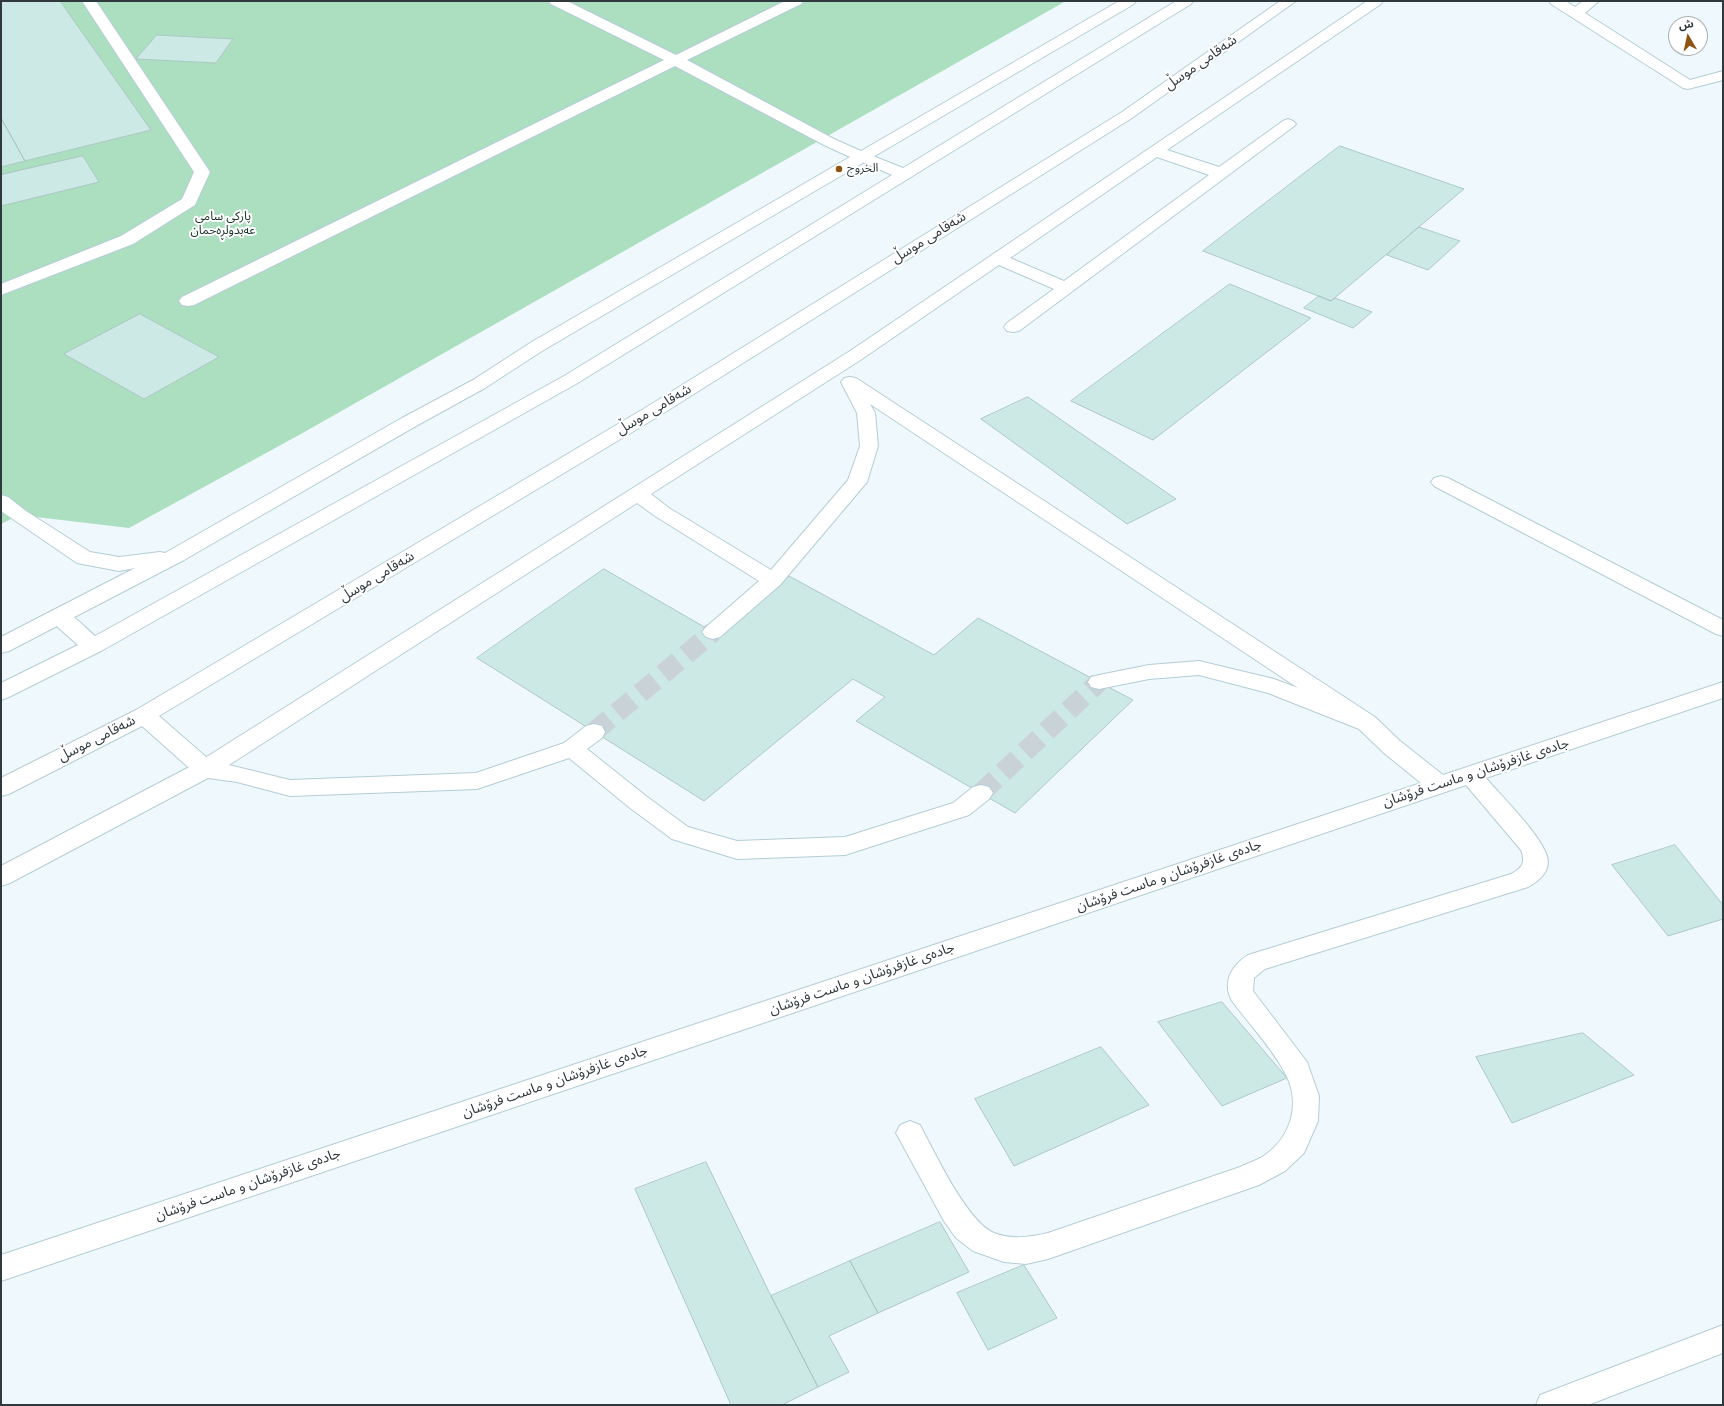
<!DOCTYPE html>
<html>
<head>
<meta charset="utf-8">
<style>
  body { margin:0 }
  #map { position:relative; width:1724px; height:1406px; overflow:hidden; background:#eff9fd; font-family:"Varela Round","Noto Sans Arabic",sans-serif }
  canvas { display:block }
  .frame { position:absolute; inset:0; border:2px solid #303a3e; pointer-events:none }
  .north { position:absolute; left:1668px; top:16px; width:40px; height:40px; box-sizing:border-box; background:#fff; border:1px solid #acb0b2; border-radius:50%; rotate:351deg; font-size:11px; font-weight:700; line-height:16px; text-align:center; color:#303a3e }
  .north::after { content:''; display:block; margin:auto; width:14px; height:18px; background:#8e5310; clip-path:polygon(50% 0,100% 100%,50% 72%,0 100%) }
</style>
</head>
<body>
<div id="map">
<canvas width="1724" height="1406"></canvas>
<div class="frame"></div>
<div class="north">ش</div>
</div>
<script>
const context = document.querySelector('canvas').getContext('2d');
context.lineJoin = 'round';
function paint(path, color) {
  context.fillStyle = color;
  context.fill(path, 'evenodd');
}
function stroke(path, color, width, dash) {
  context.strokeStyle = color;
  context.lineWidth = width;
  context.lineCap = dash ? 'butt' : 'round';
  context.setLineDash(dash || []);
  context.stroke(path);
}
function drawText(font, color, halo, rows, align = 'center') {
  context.font = font + ' "Varela Round","Noto Sans Arabic",sans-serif';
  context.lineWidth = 4;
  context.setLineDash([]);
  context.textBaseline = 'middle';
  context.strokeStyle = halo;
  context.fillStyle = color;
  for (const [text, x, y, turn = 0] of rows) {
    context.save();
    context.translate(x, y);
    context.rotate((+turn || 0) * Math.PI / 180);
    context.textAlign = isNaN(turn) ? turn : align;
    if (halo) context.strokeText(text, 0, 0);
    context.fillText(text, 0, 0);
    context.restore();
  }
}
paint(new Path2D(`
  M1 1H1066L299 435 129 528 19 515 1 524Z`), '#acdec0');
const building = new Path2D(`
  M1 1H60L151 130 25 161 1 118Z
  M157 35 233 39 216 63 136 59Z
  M1 118 25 161 1 167Z
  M1340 146 1464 189 1331 301 1203 251Z
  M83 156 99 182 1 206V175Z
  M1419 227 1460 241 1428 270 1387 255Z
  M1230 284 1311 318 1153 440 1071 401Z
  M1319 296 1331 301 1335 298 1372 312 1353 328 1304 308Z
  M140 314 219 357 144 399 64 354Z
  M1028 397 1176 499 1127 524 981 419Z
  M604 569 713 632 789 576 934 655 978 618 1133 700 1015 813 856 721 885 697 853 679 704 801 477 658Z
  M1675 845 1723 905V919L1668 936 1612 865Z
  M1222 1002 1287 1078 1222 1106 1158 1022Z
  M1583 1033 1634 1075 1512 1123 1476 1057Z
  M1101 1047 1149 1105 1014 1166 975 1099Z
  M706 1162 771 1296 818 1387 782 1405H731L635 1189Z
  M940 1222 969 1272 878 1313 850 1261Z
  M850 1261 878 1313 829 1336 849 1372 818 1387 771 1296Z
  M1024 1265 1057 1318 988 1350 957 1293Z`);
paint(building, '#cde9e6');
stroke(building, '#acc8c5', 1);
stroke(new Path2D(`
  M594 732 713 632
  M981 793 1099 682`), '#c9d3d7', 20, [20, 10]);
const minor = new Path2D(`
  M82 1H96L210 172 195 205 133 244 1 295V284L121 236 182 199 194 172Z
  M549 1H567L676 55 785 1H803L801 4 687 60 834 139 861 151 1119 1H1136L1134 4 542 351 485 388 416 426 184 560 9 651 1 653V637L135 568 119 571 77 563 1 511V495L8 497 26 511 90 552 119 557 160 552 165 553 402 418 473 380 530 343 850 157 824 145 675 66 194 305 188 306 182 305 179 301 182 297 664 60 551 4Z
  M1367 1H1383L1381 4 1167 150 1219 167 1283 121 1288 119 1293 121 1296 124 1293 127 1019 331 1013 332 1007 331 1004 327 1007 323 1054 289 999 265 862 359 651 494 669 508 771 570 848 480 860 446 857 413 841 382 844 378 850 377 856 378 1375 717 1400 741 1443 775 1723 682V698L1486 778C1500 795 1548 841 1548 862 1548 874 1537 882 1528 887L1265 969 1254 978 1253 991 1307 1062 1319 1096 1318 1121 1304 1153 1285 1171 1259 1185 1048 1259 1026 1264 1004 1262 973 1251 956 1238 944 1221 896 1133 900 1125 910 1121 920 1125C934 1151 967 1222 994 1233 1012 1240 1030 1237 1048 1233L1240 1167C1248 1163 1258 1160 1265 1155 1292 1136 1301 1102 1285 1073 1272 1048 1249 1024 1232 1001 1222 982 1231 966 1248 955L1511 874C1522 868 1526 863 1521 850L1466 785 1 1281V1255L1421 783 1384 753 1359 729 1268 693 1199 675 1149 679 1099 689 1091 687 1088 682 1091 677 1099 675 1149 665 1199 661 1274 679 1298 688 870 404 875 413 878 446 867 482 780 585 720 637 713 639 706 637 702 632 706 627 759 581 655 516 637 503 229 765 290 780 476 773 564 743 586 726 594 724 602 726 605 732 602 738 587 749 646 796 688 827 737 841 845 837 953 803 973 787 981 785 989 787 993 793 989 799 969 815 845 855 737 859 672 839 630 808 569 758 477 789 290 796 237 782 208 778 10 883 1 886V866L197 763 850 351ZM1157 157 1209 175 1064 281 1010 258Z
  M1549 1H1566L1575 7 1583 1H1599L1585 13 1690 80 1723 71V80L1688 89 1683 88 1551 4Z
  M1441 476 1448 478 1723 620V636L1716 634 1434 486 1431 482 1434 478Z`);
const major = new Path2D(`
  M1723 1325V1353L1588 1405H1536L1540 1395Z`);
const highway = new Path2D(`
  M1176 1H1193L1191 4 576 384 101 651 9 697 1 700V683L78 645 52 622 49 617 52 612C69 607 82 625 95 636L564 376 892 175 858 160 855 157 858 154 863 152 903 168Z
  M1280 1H1296L1132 118 659 416 159 716 213 763 216 769 213 775 205 777 197 775 142 726 9 794 1 796V778L136 710 645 408 1122 112Z`);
stroke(minor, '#b4cdd6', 2);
stroke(major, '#b4cdd6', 2);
stroke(highway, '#b4cdd6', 2);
paint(minor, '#fff');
paint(major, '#fff');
paint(highway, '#fff');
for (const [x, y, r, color] of [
  [839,169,4,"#8e5310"]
]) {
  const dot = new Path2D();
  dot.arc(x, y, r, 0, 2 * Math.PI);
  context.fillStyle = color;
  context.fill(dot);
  stroke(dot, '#fff', 1.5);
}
drawText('12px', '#303a3e', '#fff', [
  ["الخروج",847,169]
], 'left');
drawText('12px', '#113020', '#fff', [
  ["پارکی سامی",223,217],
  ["عەبدولڕەحمان",223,231]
]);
drawText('14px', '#303a3e', '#fff', [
  ["شەقامی موسڵ",1201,63,-35],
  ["شەقامی موسڵ",929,238,-32],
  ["شەقامی موسڵ",654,410,-31],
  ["شەقامی موسڵ",377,577,-31],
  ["شەقامی موسڵ",97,739,-27],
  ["جاده‌ی غازفرۆشان و ماست فرۆشان",1476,773,-18],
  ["جاده‌ی غازفرۆشان و ماست فرۆشان",1169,876,-19],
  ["جاده‌ی غازفرۆشان و ماست فرۆشان",862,979,-19],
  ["جاده‌ی غازفرۆشان و ماست فرۆشان",555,1082,-19],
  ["جاده‌ی غازفرۆشان و ماست فرۆشان",248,1185,-19]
]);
</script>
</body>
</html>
